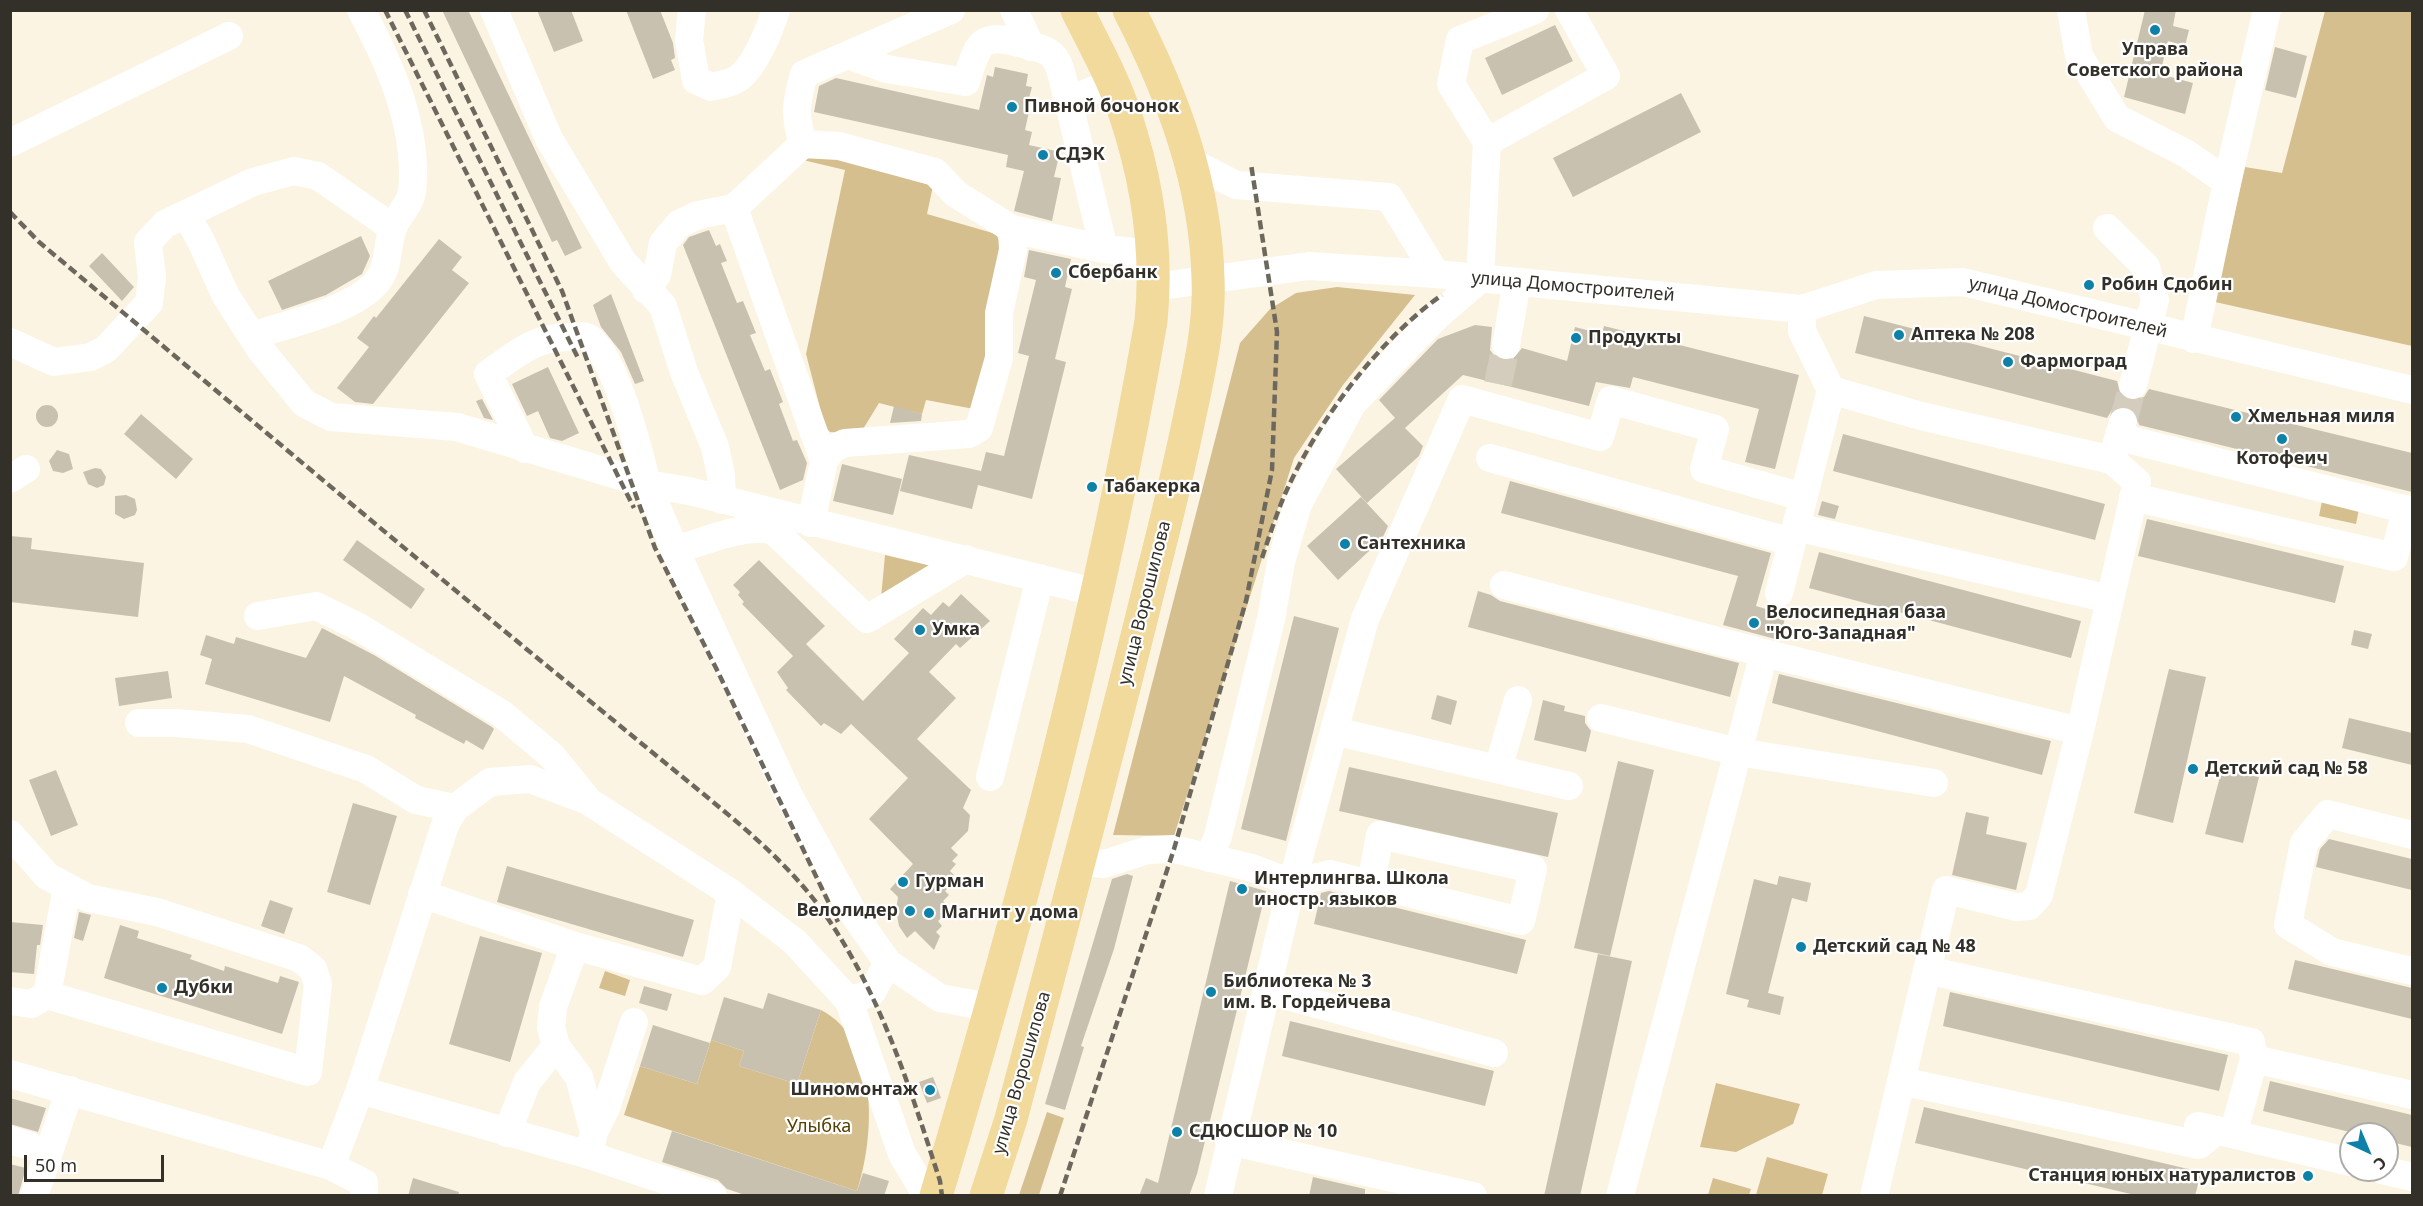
<!DOCTYPE html>
<html>
<head>
<meta charset="utf-8">
<style>
  body { margin:0 }
  #map { position:relative; width:2423px; height:1206px; overflow:hidden; background:#fcf4e2; font-family:"Noto Sans",sans-serif }
  canvas { display:block }
  .frame { position:absolute; inset:0; border:12px solid #333029; pointer-events:none }
  .north { position:absolute; left:2339px; top:1122px; width:60px; height:60px; box-sizing:border-box; background:#fff; border:2px solid #adaca9; border-radius:50%; rotate:136deg; font-size:16px; font-weight:700; line-height:24px; text-align:center; color:#333029 }
  .north::after { content:''; display:block; margin:auto; width:21px; height:27px; background:#0d81a8; clip-path:polygon(50% 0,100% 100%,50% 72%,0 100%) }
  .scale { position:absolute; left:24px; top:1155px; width:140px; height:27px; box-sizing:border-box; border:3px solid #333029; border-top:0; padding-left:8px; font-size:18px; line-height:21px; white-space:nowrap; color:#333029; -webkit-text-stroke:4px #fff; paint-order:stroke }
</style>
</head>
<body>
<div id="map">
<canvas width="2423" height="1206"></canvas>
<div class="frame"></div>
<div class="north">С</div>
<div class="scale">50 m</div>
</div>
<script>
const context = document.querySelector('canvas').getContext('2d');
context.lineJoin = 'round';
function paint(path, color) {
  context.fillStyle = color;
  context.fill(path, 'evenodd');
}
function stroke(path, color, width, dash) {
  context.strokeStyle = color;
  context.lineWidth = width;
  context.lineCap = dash ? 'butt' : 'round';
  context.setLineDash(dash || []);
  context.stroke(path);
}
function drawText(font, color, halo, rows, align = 'center') {
  context.font = font + ' "Noto Sans",sans-serif';
  context.lineWidth = 4.5;
  context.setLineDash([]);
  context.textBaseline = 'middle';
  context.strokeStyle = halo;
  context.fillStyle = color;
  for (const [text, x, y, turn = 0] of rows) {
    context.save();
    context.translate(x, y);
    context.rotate((+turn || 0) * Math.PI / 180);
    context.textAlign = isNaN(turn) ? turn : align;
    if (halo) context.strokeText(text, 0, 0);
    context.fillText(text, 0, 0);
    context.restore();
  }
}
paint(new Path2D(`
  M2325 11H2412V346L2215 302 2245 167 2282 173Z
  M816 149 933 186 927 214 996 234 1002 246 991 354 974 409 926 400 922 414 879 403 860 434 830 432 825 427 806 354 845 170 803 160Z
  M1337 287 1415 295 1343 385 1294 458 1174 836 1113 835 1240 343 1270 309 1296 293Z
  M2322 501 2359 509 2356 524 2319 516Z
  M885 555 936 567 881 598Z
  M605 971 630 980 625 996 599 988Z
  M821 1010C880 1040 875 1137 857 1191L624 1115 640 1066 697 1084 711 1040 744 1051 739 1066 797 1084Z
  M1716 1083 1800 1104 1793 1124 1736 1152 1700 1147Z
  M1047 1112 1064 1118 1039 1195H1019Z
  M1767 1157 1828 1174 1822 1195H1756Z
  M1713 1178 1751 1189 1749 1195H1708Z`), '#d6bf8f');
paint(new Path2D(`
  M442 10H468L582 248 565 256 557 240 552 242Z
  M537 10H571L583 41 554 52Z
  M626 10H660L673 43 675 58 671 60 675 70 653 79Z
  M2145 10H2176L2173 26 2189 30 2185 46 2168 41 2160 74 2193 83 2185 114 2124 97Z
  M1555 25 1573 61 1502 95 1485 58Z
  M2275 47 2307 56 2296 98 2265 90Z
  M995 67 1028 74 1026 86 1032 87 1029 98H1032L1025 130 1032 132 1029 145 1060 152 1054 177 1061 178 1052 221 1014 211 1024 171 1006 167 1008 155 814 112 819 86 836 78 979 110 987 75 993 77Z
  M1681 93 1701 132 1573 197 1553 158Z
  M709 230 716 246 720 244 724 254 727 261 721 263 737 303 743 301 756 333 750 335 765 371 770 369 783 402 779 404 793 441 797 440 807 463 803 480 780 490 683 245 689 237Z
  M361 236 370 256 362 274 326 295 282 310 268 281Z
  M439 239 462 257 452 270 469 283 373 404 355 402 337 388 369 347 357 338 374 316 376 318Z
  M1029 250 1071 259 1065 287 1072 289 1055 359 1066 362 1032 499 978 485 972 509 900 491 909 455 981 471 986 452 1004 456 1029 356 1018 353 1036 280 1024 277Z
  M102 253 134 287 122 301 89 266Z
  M611 294 644 381 635 384 621 352 601 327 593 305Z
  M1864 316 2117 381 2121 396 2129 401 2144 397 2149 389 2412 453V492L2139 425 2135 411 2127 406 2112 410 2107 418 1855 353Z
  M1475 325 1492 327 1490 350 1496 358 1504 361 1512 360 1522 348 1567 361 1575 327 1602 334 1604 326 1799 375 1775 469 1745 462 1759 409 1633 377 1630 388 1596 382 1589 406 1463 375 1405 428 1423 446 1419 456 1367 503 1336 469 1395 418 1379 400 1438 339Z
  M548 367 579 433 562 441 550 438 538 411 527 416 512 384Z
  M482 399 493 420 484 418 476 401Z
  M36 416a11 11 0 1 1 22 0a11 11 0 1 1-22 0Z
  M894 406 922 414 921 421 890 423Z
  M141 414 193 459 176 479 124 434Z
  M1843 434 2105 504 2095 540 1833 471Z
  M57 450 69 454 73 469 63 473 53 471 49 461Z
  M842 464 902 479 893 515 833 501Z
  M95 468 101 469 106 477 104 485 97 488 88 484 83 472Z
  M1510 481 1771 553 1756 606 1786 615 1779 640 1723 625 1738 576 1501 513Z
  M126 495 135 499 137 510 135 515 124 519 115 514V496Z
  M1361 497 1388 526 1382 539 1338 580 1307 546Z
  M1822 501 1839 506 1835 519 1818 515Z
  M2147 519 2344 566 2335 603 2138 556Z
  M10 536 32 538 31 549 144 563 138 617 10 602Z
  M357 540 425 589 411 609 343 560Z
  M1819 552 2081 621 2071 658 1809 588Z
  M759 560 825 626 806 644 863 701 909 653 894 639 923 608 931 615 943 602 949 607 961 594 990 621 960 648 956 644 929 672 956 698 917 739 971 790 963 808 970 815 968 831 951 848 958 855 952 861 956 864 950 871 954 875 948 881 952 884 945 891 949 895 943 901 947 905 940 912 944 916 938 921 942 926 936 932 940 936 934 950 915 931 907 938 899 926 896 910 898 897 890 889 913 864 869 819 908 778 851 724 841 734 824 723 821 726 786 690 788 688 777 672 793 656 742 604 744 602 738 595 740 592 733 585Z
  M1478 591 1491 595 1500 601 1739 663 1730 697 1468 627Z
  M1294 616 1339 628 1286 841 1241 829Z
  M322 628 374 655 492 727 494 729 483 750 466 740 464 744 415 718 416 715 344 676 330 722 205 684 212 659 200 655 206 635 234 644 236 637 306 658Z
  M2354 630 2372 634 2368 649 2351 645Z
  M2169 669 2206 677 2173 823 2134 813Z
  M168 671 172 698 119 706 115 678Z
  M1779 674 2051 741 2042 775 1772 703Z
  M1437 695 1457 701 1451 725 1431 719Z
  M1543 700 1565 706 1564 711 1585 716V723L1591 731 1586 752 1534 740Z
  M2349 718 2412 733V765L2342 748Z
  M1618 761 1654 770 1610 956 1574 948Z
  M1349 767 1558 813 1548 857 1339 811Z
  M2222 769 2259 777 2243 843 2205 834Z
  M56 770 78 825 51 836 29 780Z
  M353 803 397 816 370 905 327 892Z
  M1966 812 1989 817 1986 834 2027 843 2016 890 1952 875Z
  M2329 839 2412 859V890L2316 867 2320 849Z
  M507 866 694 920 683 957 497 902Z
  M1127 874 1133 876 1114 949 1081 1046 1084 1047 1065 1110 1045 1104 1112 879Z
  M1779 876 1811 883 1807 902 1792 898 1768 993 1784 997 1780 1015 1747 1007 1749 1000 1726 994 1754 879 1777 885Z
  M1230 881 1266 891 1197 1174 1189 1196H1139L1146 1178 1158 1183Z
  M1329 891 1526 940 1517 974 1314 924 1321 893Z
  M270 900 293 908 284 934 261 926Z
  M79 912 91 915 83 941 74 938Z
  M10 922 43 925 40 945H37L34 974 10 972Z
  M120 925 139 931 137 938 192 955 190 959 224 971 225 966 278 983 280 976 299 982 282 1034 104 978Z
  M480 936 542 953 510 1062 449 1044Z
  M1598 954 1632 961 1580 1196H1544Z
  M2295 960 2412 988V1019L2288 989Z
  M644 986 672 994 667 1011 639 1003Z
  M1950 992 2228 1055 2219 1091 1943 1026Z
  M768 993 821 1010 797 1084 739 1066 744 1051 711 1040 724 997 763 1009Z
  M1290 1021 1494 1071 1485 1106 1282 1056Z
  M653 1025 710 1043 697 1084 640 1066Z
  M933 1077 941 1098 927 1103 919 1082Z
  M2270 1081 2412 1115V1147L2387 1141V1134H2358L2263 1111Z
  M10 1098 46 1108 38 1132 10 1124Z
  M1924 1107 2201 1172 2195 1196H2139L1915 1143Z
  M672 1131 857 1191 863 1173 889 1181 884 1196H748L727 1189 718 1180 662 1162Z
  M10 1164 26 1168 18 1196H10Z
  M1313 1177 1365 1189V1196H1309Z
  M413 1178 459 1192 458 1196H408Z`), '#c9c1b0');
stroke(new Path2D(`
  M1498 384 1506 345
  M2123 422 2133 385`), '#d4cdbd', 28, [28, 14]);
stroke(new Path2D(`
  M494 10 549 139 623 262 663 306 684 372 715 447 721 475 722 500
  M692 10 689 40 696 80 711 87C719 85 728 84 735 80 753 72 770 29 776 10
  M1014 10 1031 47
  M2071 10 2079 56 2117 118 2187 154 2227 182
  M848 55 887 69 966 82C979 42 979 32 1023 44 1033 47 1046 48 1053 56 1062 65 1064 88 1068 100
  M1487 142 1606 76 1569 10
  M10 143 229 36
  M803 144C794 115 796 102 804 74L951 10
  M1191 162 1236 185 1389 197 1436 274
  M734 208 824 461
  M186 214 201 241 226 296 260 349 304 403 331 417 457 427 647 484 675 550 789 796 855 916 888 963 940 998 989 1007
  M2107 228 2146 267 2155 300 2133 385
  M1104 249 1068 100 1113 83
  M1154 287 1309 266 1436 274 1802 309 1876 285 1963 282 2412 390
  M646 290 657 275 663 243 679 224 698 215 734 208 803 144 839 146 935 172 956 194 1012 229 1104 249 1153 254
  M252 336C287 324 347 312 373 286 391 269 385 250 393 228 397 216 410 205 412 192 419 129 390 64 361 10
  M2194 339 2227 182 2267 10
  M10 342 54 362 91 357 106 349 149 303 152 277 148 242 165 224 253 182 294 171 318 176 393 228
  M1506 345 1517 282
  M1831 390 1921 416 2112 460
  M2119 437 2412 511
  M525 449 488 374C515 355 534 337 569 337 574 337 583 335 587 337 614 349 640 455 647 484L689 491 1098 593
  M1490 458 1792 542
  M10 479 26 469
  M2133 497 2394 557 2406 509
  M811 523 824 461 832 449 845 443 969 434 979 428 999 358V313L1013 250 1012 229
  M1796 527 2110 599
  M675 550C704 542 744 523 774 531L867 619 966 559
  M1504 585 1764 653 2080 731 2039 895 2029 906 2016 907 1946 890 1874 1196
  M1779 593 1831 390 1802 331V309
  M258 616 316 606 357 626 502 714 552 756 587 799
  M1601 718 1738 752 1764 653
  M139 723H176L248 729 366 769 416 800 455 808
  M1334 731 1569 786
  M2080 731 2137 482 2112 460 2123 422
  M1498 769 1518 700
  M990 777 1040 578
  M10 834 47 876 88 898 157 912 299 958 313 969 318 984 308 1072 47 995
  M2412 835 2328 814 2304 843 2288 925 2332 952 2412 971
  M1209 858 1218 836 1271 619 1281 562 1298 504 1352 404 1436 317 1480 279 1487 142 1451 84 1460 40 1535 10
  M1079 862 1104 864 1148 850 1174 849 1252 868 1292 883 1330 874 1521 921 1533 869 1380 835 1371 884
  M422 894 575 946 553 1007 551 1027 556 1046 579 1077 594 1132 589 1155
  M575 946 702 981 717 967 731 893
  M1927 970 2251 1042 2254 1059 2412 1095
  M1266 990 1494 1053
  M10 1001 31 1004 47 995 67 887
  M849 1001 872 992 888 963
  M10 1074 331 1166 364 1183V1196
  M1901 1081 2199 1145 2217 1130
  M360 1090 589 1155 713 1196
  M2198 1126 2351 1162
  M594 1132 606 1108 634 1022
  M507 1133 527 1082 556 1046
  M2233 1134 2254 1059
  M10 1140 30 1146
  M1229 1141 1473 1196
  M331 1166 360 1090 445 825 455 808 490 782 530 779 588 801 731 893 795 942 849 1001 902 1154 927 1196
  M2382 1170 2412 1177
  M34 1196 70 1090
  M1218 1196 1292 883 1365 619 1462 399 1600 437 1611 400 1715 429 1704 469 1803 497
  M1620 1196 1738 752 1934 783`), '#fff', 28);
stroke(new Path2D(`
  M936 1196C1022 908 1100 617 1151 321 1158 252 1147 180 1125 114 1113 78 1094 44 1077 10
  M986 1196 1011 1119C1058 941 1106 763 1150 584 1165 526 1179 468 1191 410 1200 367 1210 323 1208 279 1206 183 1172 94 1129 10`), '#f2d99c', 33);
stroke(new Path2D(`
  M385 10 634 508
  M405 10 578 358
  M424 10 562 291 655 548 717 670 838 922
  M10 212 39 242C206 382 373 523 541 661 589 700 637 740 685 779 735 820 787 861 824 913 881 994 910 1088 940 1181L942 1196
  M1262 558C1269 537 1276 515 1285 494 1317 422 1378 340 1442 295
  M1060 1196 1174 849 1246 601 1272 470 1277 332 1251 164`), '#6d685e', 4.5, [9, 4.5]);
for (const [x, y, r, color] of [
  [2155,30,6,"#0d81a8"],
  [1012,107,6,"#0d81a8"],
  [1043,155,6,"#0d81a8"],
  [1056,273,6,"#0d81a8"],
  [2089,285,6,"#0d81a8"],
  [1899,335,6,"#0d81a8"],
  [1576,338,6,"#0d81a8"],
  [2008,362,6,"#0d81a8"],
  [2236,417,6,"#0d81a8"],
  [2282,439,6,"#0d81a8"],
  [1092,487,6,"#0d81a8"],
  [1345,544,6,"#0d81a8"],
  [1754,623,6,"#0d81a8"],
  [920,630,6,"#0d81a8"],
  [2193,769,6,"#0d81a8"],
  [903,882,6,"#0d81a8"],
  [1242,889,6,"#0d81a8"],
  [910,911,6,"#0d81a8"],
  [929,913,6,"#0d81a8"],
  [1801,947,6,"#0d81a8"],
  [162,988,6,"#0d81a8"],
  [1211,992,6,"#0d81a8"],
  [930,1090,6,"#0d81a8"],
  [1177,1132,6,"#0d81a8"],
  [2308,1176,6,"#0d81a8"]
]) {
  const dot = new Path2D();
  dot.arc(x, y, r, 0, 2 * Math.PI);
  context.fillStyle = color;
  context.fill(dot);
  stroke(dot, '#fff', 2);
}
drawText('bold 18px', '#333029', '#fff', [
  ["Управа",2155,50,"center"],
  ["Советского района",2155,71,"center"],
  ["Пивной бочонок",1024,107],
  ["СДЭК",1055,155],
  ["Сбербанк",1068,273],
  ["Робин Сдобин",2101,285],
  ["Аптека № 208",1911,335],
  ["Продукты",1588,338],
  ["Фармоград",2020,362],
  ["Хмельная миля",2248,417],
  ["Котофеич",2282,459,"center"],
  ["Табакерка",1104,487],
  ["Сантехника",1357,544],
  ["Велосипедная база",1766,613],
  ["\"Юго-Западная\"",1766,634],
  ["Умка",932,630],
  ["Детский сад № 58",2205,769],
  ["Интерлингва. Школа",1254,879],
  ["иностр. языков",1254,900],
  ["Гурман",915,882],
  ["Велолидер",898,911,"right"],
  ["Магнит у дома",941,913],
  ["Детский сад № 48",1813,947],
  ["Библиотека № 3",1223,982],
  ["им. В. Гордейчева",1223,1003],
  ["Дубки",174,988],
  ["Шиномонтаж",918,1090,"right"],
  ["СДЮСШОР № 10",1189,1132],
  ["Станция юных натуралистов",2296,1176,"right"]
], 'left');
drawText('18px', '#333029', '#fff', [
  ["улица Домостроителей",1573,287,5],
  ["улица Домостроителей",2068,308,14],
  ["улица Ворошилова",1145,603,-76],
  ["улица Ворошилова",1022,1073,-74]
]);
drawText('18px', '#564104', '#fff', [
  ["Улыбка",819,1127]
]);
</script>
</body>
</html>
